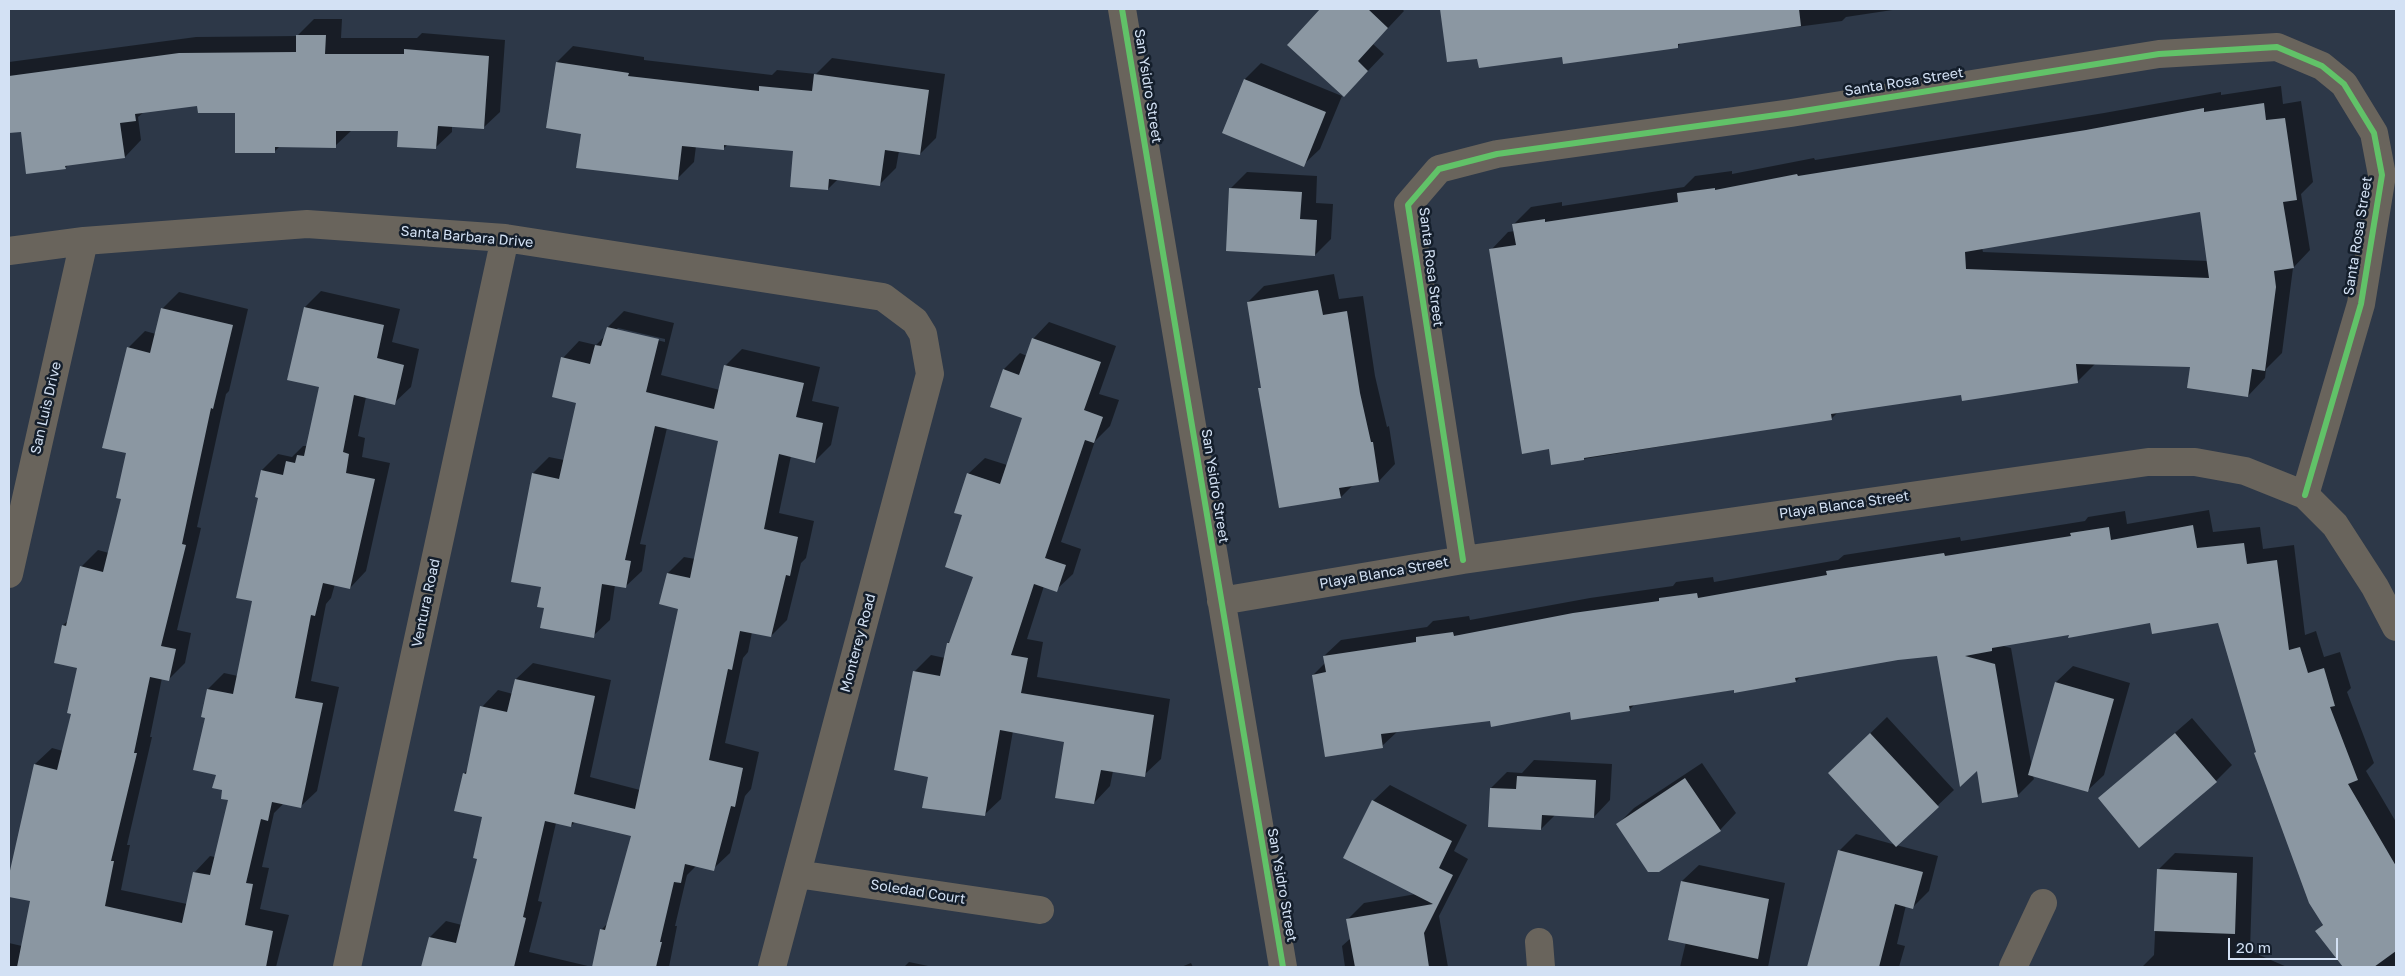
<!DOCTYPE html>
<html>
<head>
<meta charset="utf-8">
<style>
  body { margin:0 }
  #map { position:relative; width:2405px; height:976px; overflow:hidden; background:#2d3848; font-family:"Golos Text",sans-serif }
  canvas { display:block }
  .frame { position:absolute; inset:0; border:10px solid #d3e1f4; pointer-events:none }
  .scale { position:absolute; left:2228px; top:938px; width:110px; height:22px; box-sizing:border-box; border:2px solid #d3e1f4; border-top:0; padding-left:6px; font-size:15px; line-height:18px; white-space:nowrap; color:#d3e1f4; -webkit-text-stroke:4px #141e2b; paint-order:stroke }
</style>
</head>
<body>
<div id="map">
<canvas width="2405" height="976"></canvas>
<div class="frame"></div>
<div class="scale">20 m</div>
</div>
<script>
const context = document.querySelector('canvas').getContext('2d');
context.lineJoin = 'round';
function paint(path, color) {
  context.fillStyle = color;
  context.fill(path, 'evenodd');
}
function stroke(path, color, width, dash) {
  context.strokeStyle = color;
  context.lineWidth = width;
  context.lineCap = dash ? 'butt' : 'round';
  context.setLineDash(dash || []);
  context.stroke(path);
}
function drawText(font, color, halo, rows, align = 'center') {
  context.font = font + ' "Golos Text",sans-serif';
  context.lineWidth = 5;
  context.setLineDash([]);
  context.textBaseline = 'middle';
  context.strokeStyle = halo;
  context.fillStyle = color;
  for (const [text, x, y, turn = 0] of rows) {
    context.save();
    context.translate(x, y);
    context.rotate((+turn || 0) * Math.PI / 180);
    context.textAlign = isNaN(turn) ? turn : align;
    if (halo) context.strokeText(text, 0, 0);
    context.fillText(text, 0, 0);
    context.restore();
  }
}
paint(new Path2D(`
  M1321 9H1402L1404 11 1373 44 1384 54 1344 96 1288 44Z
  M1441 9H1899L1846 17 1842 21 1682 42 1678 46 1563 56 1478 57 1448 61Z
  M314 19H342L341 38H417L422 33 505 40 500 112 483 128 452 125V132L435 148 399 130H352L335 146H280L274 152 236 111 199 104 144 112 138 117 141 140 125 157 69 164 65 168 22 130 9 132V62L196 37 297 36Z
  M573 46 644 57V60L772 75 777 70 816 74 832 58 945 74 936 138 920 154 899 151 896 168 880 184 838 179 828 189 794 150 728 144 723 149 696 146 694 162 678 178 583 133 557 62Z
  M1261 63 1342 96 1320 149 1303 165 1224 132 1245 79Z
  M2281 86 2283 104 2301 101 2313 182 2301 194 2310 250 2293 268 2282 353 2266 369 2265 378 2248 396 2192 366 2095 364 2078 381 1962 394 1838 412 1831 419 1552 464 1550 448 1491 250 1508 232 1515 231 1514 224 1531 207 1562 202V206L1684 187 1695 176 1732 171V174L1814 158 1815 160 2104 113 2221 92V95ZM2201 211 2208 261 1983 252 1982 248Z
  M1247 172 1317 176 1316 203 1333 204 1331 239 1315 255 1230 189Z
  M1334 274 1339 299 1363 296 1375 376 1387 427 1389 426 1395 464 1379 481 1353 485 1341 497 1260 389 1262 387 1248 302 1264 286Z
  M321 291 400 309 392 342 419 349 411 387 394 403 366 397 358 436 365 438 362 457 390 463 366 571 350 588 335 584 331 598 326 604 311 681 339 687 317 791 300 807 284 803 274 813 262 867 269 868 260 909 289 915 276 967H148L149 965 98 954 95 967H9V943L22 946 31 900 9 896V883L35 764 52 748 63 751 72 713 79 667 63 625 69 620 81 567 98 550 109 553 122 498 128 452V348L145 331 156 334 162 309 179 292 248 309 229 391 226 394 197 527 201 528 177 630 191 633 185 663 168 680 162 678 150 737H152L127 845H130L121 890 187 904 194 873 210 856 215 857 229 799 217 774 206 717 208 689 224 673 238 676 253 600 262 470 278 454 292 457 303 446H307L320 386 305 307Z
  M624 311 674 323 661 375 720 390 726 365 742 349 820 367 812 401 839 407 831 445 815 461 791 456 779 513 814 521 806 558 801 563 787 620 771 636 752 632 748 652 743 658 725 743 759 752 751 789 745 796 730 853 713 869 697 865 687 875 675 926H677L669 967H593L601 930 608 923 632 835 575 822 571 826 556 823 538 901 542 902 529 952 592 967H423L430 937 446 921 462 925 479 858 484 816 464 774 468 769 482 707 498 690 513 694 516 679 533 663 611 680 590 777 640 790 679 608 668 573 684 557 695 559 720 440 667 428 640 544 646 545 642 571 625 587 615 585 610 620 593 636 545 607 543 586 513 581 533 473 549 457 564 460 578 402 563 358 579 341 596 345 605 336 608 327ZM618 328 665 339V342L616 330Z
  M1049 322 1116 346 1099 394 1119 400 1110 426 1095 441 1061 542 1081 549 1073 574 1056 590 1044 586 1027 639 1043 642 1037 677 1170 699 1161 759 1144 775 1113 771 1110 786 1094 803 1065 741 1013 731 1001 799 984 815 929 776 915 671 931 655 945 658 948 643 951 640 975 576 964 515 968 474 985 458 1007 465 1024 417 1004 369 1020 353 1027 356 1033 339Z
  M2209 510 2213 532 2260 527 2263 549 2294 545 2305 635 2316 631 2324 657 2340 652 2351 688 2347 692 2374 763 2366 771 2396 822V967H2344L2317 931 2323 924 2257 752 2219 621 2151 622 2000 645 2011 648 2032 768 2056 682 2073 666 2130 683 2104 775 2087 791 2033 776 2034 779 2018 795 1977 769 1938 655 1898 659 1801 676 1796 681 1635 704 1629 710 1571 711 1398 731 1382 746 1313 675 1325 663 1324 656 1341 640 1427 627 1433 621 1469 616 1470 620 1590 598 1673 586 1676 582 1713 577 1714 582 1838 560 1844 555 1960 537 1961 541 2085 521 2088 517 2125 511 2127 524Z
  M1887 717 1954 790 1896 845 1938 856 1929 891 1913 907 1906 905 1897 944 1905 946 1899 967H1808L1839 851 1856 834 1896 845 1846 757Z
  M2192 718 2232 765 2216 781 2100 798Z
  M1534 760 1612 764 1610 800 1594 817 1555 815 1541 829 1491 788 1507 772 1522 773Z
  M1702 763 1736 813 1720 830 1618 824 1634 808Z
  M1390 785 1467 825 1454 851 1468 859 1439 916 1448 967H1345L1342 946 1351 938 1348 919 1364 903 1416 894 1373 801Z
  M2175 853 2253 857 2250 951 2287 967H2142L2154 955 2158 870Z
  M1699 865 1785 883 1768 967H1680L1686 942 1682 881Z
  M909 962 933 967H904Z
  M1191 963 1193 967H1181Z`), '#0007');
paint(new Path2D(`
  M1320 9H1368L1388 28 1358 61 1368 71 1344 97 1287 45Z
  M1440 9H1799L1801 26 1678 44V48L1563 64 1562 57 1479 68 1477 59 1447 62Z
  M296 35H326L325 54H404V49L489 56 484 129 438 126 436 149 397 147 398 131H336V148L275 147V153H235V113H198L197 106 135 114 136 121 120 123 125 158 65 166 66 169 26 174 21 132 9 133V76L179 53 296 52Z
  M556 62 629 73 628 76 759 91V86L812 91 814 74 929 90 920 155 885 150 880 186 829 179 828 190 790 187 793 151 724 145V150L682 146 678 180 576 168 581 134 546 128Z
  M1244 79 1326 112 1304 167 1222 133Z
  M2264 103 2266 120 2285 118 2297 200 2283 202 2294 268 2274 271 2276 287 2265 371 2252 369 2248 397 2187 388 2190 367 2076 364 2078 383 1995 396 1962 401 1961 395 1831 414 1832 420 1584 458V460L1551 465 1549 449 1522 454 1489 249 1516 245 1512 224 1545 219V222L1678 202 1677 193 1715 188V190L1797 174 1798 176 2086 130 2204 108V112ZM2200 212 2209 278 1966 269 1965 252Z
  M1229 188 1302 192 1300 219 1317 220 1315 256 1226 251Z
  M1318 290 1323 315 1347 311 1360 393 1371 442H1373L1379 482 1339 488 1341 498 1279 508 1258 388H1261L1247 302Z
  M304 307 384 325 377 358 404 365 395 405 354 395 343 452 349 454 346 473 375 479 350 589 323 583 315 616 311 615 295 698 323 703 301 808 272 802 268 821 261 819 246 883 253 884 245 925 273 931 266 967H17L30 901 9 897V875L34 764 57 770 71 714 67 713 77 668 54 663 62 625 66 626 80 566 103 572 121 499 116 498 126 453 102 448 127 347 150 353 161 308 233 325 213 409 211 408 182 544 186 545 161 646 176 649 169 681 150 677 134 753H137L111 861H114L105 906 182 923 193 872 210 875 228 800 221 799 222 790 212 788 216 775 193 770 205 718 201 717 207 689 233 694 252 601 236 598 258 498 255 497 261 470 283 475 286 461 295 463 297 455 304 456 319 387 287 380Z
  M607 327 659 339 646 392 714 409 724 365 804 383 796 417 823 423 815 463 779 454 764 529 798 537 790 576 786 575 771 637 740 631 732 670 728 669 709 760 743 768 735 807 731 806 714 871 685 864 681 883 674 882 660 942H662L656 967H592L600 929 605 930 631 836 572 822 571 827 545 821 523 917 526 918 514 967H421L429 937 456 943 477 859 473 858 482 817 454 811 463 773 466 774 480 706 507 712 515 679 595 696 574 794 635 809 678 609 659 604 667 573 690 578 718 441 655 426 625 560 631 561 626 588 602 584 594 638 540 628 544 608 537 607 541 587 511 582 532 473 559 479 576 403 552 397 561 357 590 364 595 345 601 346Z
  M1032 338 1101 362 1084 410 1103 417 1094 443 1085 440 1045 558 1066 565 1057 592 1034 584 1011 655 1028 658 1021 693 1154 715 1145 777 1101 770 1094 804 1055 798 1064 742 1000 730 985 816 922 808 928 777 894 770 913 671 940 676 947 643H949L973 577 945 567 962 515 954 513 967 473 1000 484 1022 418 990 407 1003 369 1019 375Z
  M2193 525 2197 548 2244 543 2247 564 2277 560 2289 650 2300 647 2308 673 2324 668 2335 706 2330 707 2358 780 2348 784 2396 866V951L2374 967H2343L2315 931 2323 925 2309 903 2254 753 2256 752 2218 623 2152 634 2150 623 2068 638 2069 635 1992 648V651L1965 656 1995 664 2018 797 1982 803 1977 771 1960 787 1937 656 1898 660 1795 678 1796 682 1734 693V690L1629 706 1630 711 1571 720 1570 712 1491 727 1490 721 1381 734 1383 748 1325 757 1312 675 1326 672 1323 656 1416 642V637L1453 632 1454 636 1573 613 1659 601V598L1697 593 1698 598 1827 575 1826 571 1944 553 1945 556 2071 536 2070 533 2109 527 2111 540Z
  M2055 682 2114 699 2088 792 2028 775Z
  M1870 733 1939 807 1896 847 1828 773Z
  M2175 733 2217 782 2139 848 2098 798Z
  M1517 776 1596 780 1594 818 1542 815 1541 830 1488 827 1490 788 1516 789Z
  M1685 778 1721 831 1659 872H1648L1616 824Z
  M1372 800 1452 841 1439 868 1453 875 1424 933 1429 967H1355L1346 919 1433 904 1343 858Z
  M1838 850 1923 872 1913 909 1895 904 1879 967H1807Z
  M2157 869 2237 873 2235 934 2154 931Z
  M1681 881 1769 899 1758 959 1668 940Z`), '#8b97a2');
stroke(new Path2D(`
  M1122 9 1283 967
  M9 251 84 241 307 224 505 238 883 297 915 321 923 334 930 374 772 967
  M1463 560 1408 205 1439 169 1497 154 1791 113 2159 54 2277 47 2322 66 2344 84 2374 133 2382 175 2361 304 2305 495
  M9 574 84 241
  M1221 601 1463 560 2148 462H2195L2245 471 2305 495 2335 525 2375 587 2396 627
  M797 874 1040 910
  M1539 942 1541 967
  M347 967 505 238
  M2013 967 2043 903`), '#69645c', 28);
stroke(new Path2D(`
  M1122 9 1283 967
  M1463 560 1408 205 1439 169 1497 154 1791 113 2159 54 2277 47 2322 66 2344 84 2374 133 2382 175 2361 304 2305 495`), '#61c268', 6);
drawText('14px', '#d3e1f4', '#141e2b', [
  ["Santa Rosa Street",1904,82,-9],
  ["San Ysidro Street",1148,86,81],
  ["Santa Rosa Street",2358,236,-81],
  ["Santa Barbara Drive",467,237,5],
  ["Santa Rosa Street",1431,267,83],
  ["San Luis Drive",46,408,-77],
  ["San Ysidro Street",1215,486,81],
  ["Playa Blanca Street",1844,505,-8],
  ["Playa Blanca Street",1384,573,-10],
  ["Ventura Road",426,603,-78],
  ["Monterey Road",858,643,-75],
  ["San Ysidro Street",1282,885,80],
  ["Soledad Court",918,892,9]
]);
</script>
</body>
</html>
